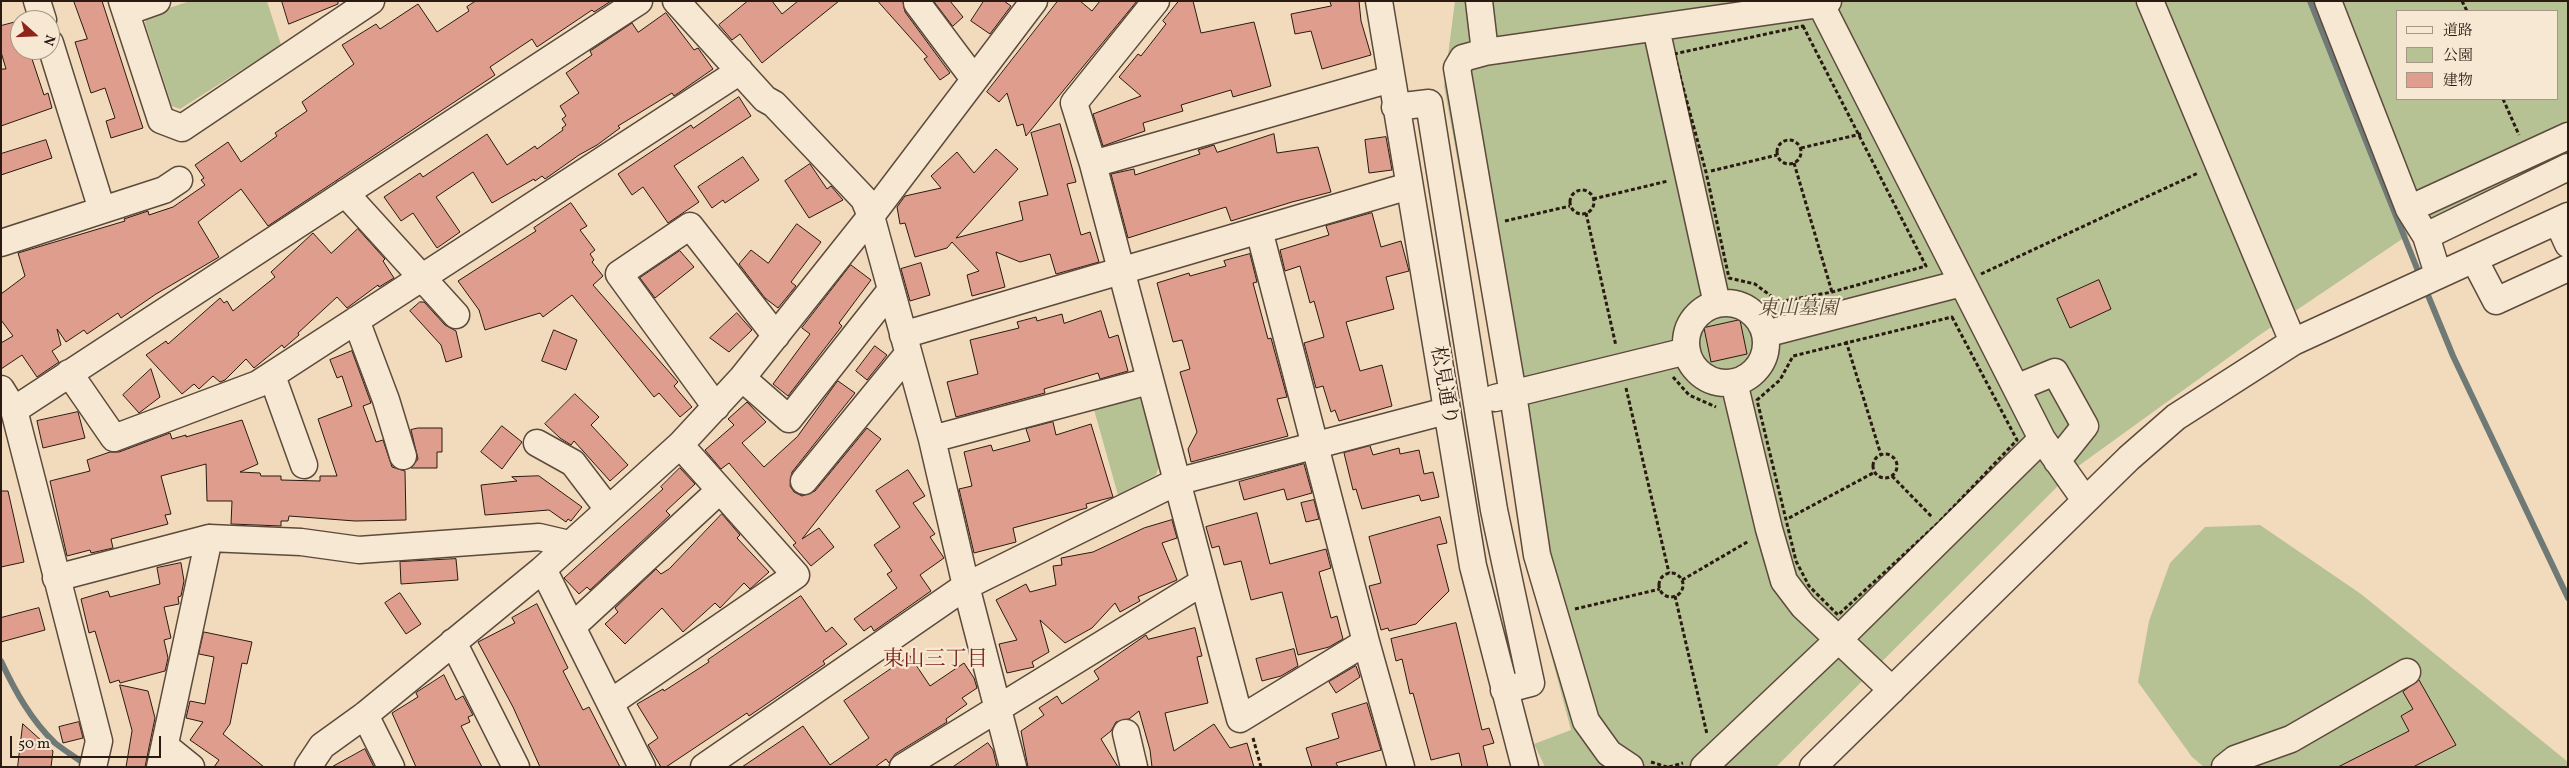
<!DOCTYPE html>
<html>
<head>
<meta charset="utf-8">
<style>
  body { margin:0 }
  #map { position:relative; width:2569px; height:768px; overflow:hidden; background:#f2dbbc; font-family:Vollkorn,"Noto Serif JP",serif }
  canvas { display:block }
  .frame { position:absolute; inset:0; border:2px solid #2a1a11; pointer-events:none }
  .legend { position:absolute; left:2396px; top:10px; width:162px; height:90px; box-sizing:border-box; background:#f7e8d3; border:1px solid #a59685; margin:0; padding:6px 9px; list-style:none; font-size:15px; color:#2a1a11 }
  .legend li { display:flex; align-items:center; gap:10px; height:25px }
  .legend b { width:25px; border:1px solid #a59685 }
  .north { position:absolute; left:10px; top:10px; width:50px; height:50px; box-sizing:border-box; background:#f7e8d3; border:1px solid #a59685; border-radius:50%; rotate:110deg; font-size:14px; font-weight:700; line-height:20px; text-align:center; color:#2a1a11 }
  .north::after { content:''; display:block; margin:auto; width:18px; height:22px; background:#8f2418; clip-path:polygon(50% 0,100% 100%,50% 72%,0 100%) }
  .scale { position:absolute; left:10px; top:736px; width:151px; height:22px; box-sizing:border-box; border:2px solid #2a1a11; border-top:0; padding-left:6px; font-size:15px; line-height:18px; white-space:nowrap; color:#2a1a11; -webkit-text-stroke:4px #f7e8d3; paint-order:stroke }
</style>
</head>
<body>
<div id="map">
<canvas width="2569" height="768"></canvas>
<div class="frame"></div>
<ul class="legend">
<li><b style="height:6px;background:#f7e8d3"></b>道路</li>
<li><b style="height:14px;background:#b6c194"></b>公園</li>
<li><b style="height:14px;background:#de9d8d"></b>建物</li>
</ul>
<div class="north">N</div>
<div class="scale">50 m</div>
</div>
<script>
const context = document.querySelector('canvas').getContext('2d');
context.lineJoin = 'round';
function paint(path, color) {
  context.fillStyle = color;
  context.fill(path, 'evenodd');
}
function stroke(path, color, width, dash) {
  context.strokeStyle = color;
  context.lineWidth = width;
  context.lineCap = dash ? 'butt' : 'round';
  context.setLineDash(dash || []);
  context.stroke(path);
}
function drawText(font, color, halo, rows, align = 'center') {
  context.font = font + ' Vollkorn,"Noto Serif JP",serif';
  context.lineWidth = 4.5;
  context.setLineDash([]);
  context.textBaseline = 'middle';
  context.strokeStyle = halo;
  context.fillStyle = color;
  for (const [text, x, y, turn = 0] of rows) {
    context.save();
    context.translate(x, y);
    context.rotate((+turn || 0) * Math.PI / 180);
    context.textAlign = isNaN(turn) ? turn : align;
    if (halo) context.strokeText(text, 0, 0);
    context.fillText(text, 0, 0);
    context.restore();
  }
}
paint(new Path2D(`
  M190 1H267L281 45 180 109 172 106 145 23 148 15Z
  M1455 1H2568V152L2423 225 2261 334 2077 467 1776 767H1545L1534 744 1571 730 1540 613 1444 86ZM2398 11H2558V99H2398Z
  M1135 396 1143 401 1159 466 1156 475 1118 495 1093 406Z
  M2260 525 2361 594 2568 762V767H2204L2192 757 2138 682 2149 621 2170 563 2205 527Z`), '#b6c194');
stroke(new Path2D(`
  M2310 1 2420 276
  M2425 288 2453 356 2568 598
  M1 661C15 691 31 720 55 743 65 751 77 758 87 766`), '#6f7975', 6);
const building = new Path2D(`
  M74 1H102L143 128 111 138 106 121 115 118 105 88 91 93 75 42 87 39Z
  M282 1H338V4L289 24Z
  M476 1H611L594 12 592 10 537 47 532 39 490 67 495 75 268 226 241 189 198 222 219 257 156 294 121 318 118 313 87 334 84 330 66 342 57 329 61 345 52 351 59 362 37 377 22 355 1 369V343L13 336 1 320V294L25 276 18 253 125 221 124 219 148 211 149 215 173 207 205 185 201 180 204 178 195 165 228 142 241 162 277 136 275 133 307 111 302 102 354 64 342 45 376 24 380 29 418 4 437 32 469 11 467 7Z
  M748 1H772L782 14 798 1H839L762 63 740 34 732 40 719 25Z
  M878 1H903L905 12 950 73 940 80 924 59 927 57Z
  M934 1H950L963 17 953 26Z
  M984 1H1004L1011 6 990 34 971 21Z
  M1058 1H1080L1092 11 1100 1H1137L1026 136 1023 124 1017 126 1007 93 999 102 987 92Z
  M1179 1H1193L1201 33 1254 22 1271 86 1233 97 1231 90 1181 105 1183 111 1143 123 1145 131 1103 146 1093 114 1141 96 1119 77 1138 54 1141 56 1166 24 1163 21Z
  M1330 1H1359L1361 21 1371 55 1322 69 1311 31 1295 34 1291 14 1331 6Z
  M666 13 694 50 698 48 713 69 674 96 672 93 618 126 620 128 597 145 579 155 545 179 542 176 535 181 534 179 492 203 473 172 436 197 460 232 437 248 413 213 401 221 384 197 420 173 423 177 487 134 507 165 535 146 537 149 563 130 562 128 566 125 562 119 566 116 560 106 579 93 566 73 592 55 590 51 632 23 638 32Z
  M20 21V50H29L44 95 48 93 52 108 1 126V69H6L1 52V26Z
  M739 97 751 116 674 166 699 202 668 223 643 187 632 195 618 174 691 125 693 128Z
  M1060 124 1076 182 1067 184 1081 235 1090 232 1099 262 1056 274 1050 254 1020 262 996 252 1005 287 972 296 967 275 979 271 952 242 947 248 915 257 905 223 900 224 897 207 905 196 941 188 931 176 957 152 974 173 996 149 1018 169 956 238 1023 220 1019 202 1048 195 1031 133Z
  M1274 134 1277 153 1318 147 1331 192 1292 202 1231 221 1226 207 1128 238 1111 174 1134 169 1135 175 1200 154 1198 150 1214 145 1217 152Z
  M1386 137 1392 170 1369 173 1365 140Z
  M46 140 52 158 1 175V154Z
  M743 157 759 180 725 203 723 200 712 208 698 187Z
  M810 164 827 189 831 186 843 200 809 218 785 181Z
  M571 203 587 226 580 230 595 250 590 254 594 260 592 262 603 276 593 285 678 382 674 386 692 407 680 417 659 393 654 397 572 295 543 317 540 313 485 330 479 310 458 281 536 231 534 228Z
  M1372 213 1381 247 1401 241 1409 271 1386 277 1394 309 1346 322 1360 371 1382 365 1392 406 1339 421 1335 410 1331 412 1323 386 1316 388 1304 343 1324 337 1314 301 1310 303 1300 266 1285 271 1280 250 1329 235 1326 226Z
  M797 224 821 242 791 282 796 286 778 308 765 298 739 264 751 250 768 263Z
  M358 229 385 259 383 261 394 278 379 287 378 285 347 308 337 297 298 333 299 335 284 348 282 345 254 368 246 359 225 380 220 382 213 376 199 389 194 384 182 394 146 355 166 341 168 344 220 298 224 303 227 301 233 311 275 277 271 272 313 233 331 253Z
  M680 251 694 267 655 298 640 278Z
  M1250 254 1257 282 1253 283 1268 339 1271 338 1287 397 1277 399 1288 436 1191 462 1188 449 1197 432 1180 372 1190 369 1182 340 1173 342 1157 283 1189 273 1190 276 1226 266 1224 261Z
  M921 263 930 295 910 301 901 269Z
  M851 265 871 280 839 323 842 326 788 396 773 384 810 334 802 328Z
  M2099 280 2111 309 2070 328 2057 299Z
  M420 302H424L445 325 456 331 462 357 446 362 441 345 410 311Z
  M1101 311 1109 338 1118 335 1128 371 1100 379 1098 373 1044 389 1045 393 956 417 947 382 978 374 970 340 1019 328 1017 322 1036 317 1037 321 1062 314 1064 323Z
  M737 313 752 330 729 352 710 338Z
  M1740 320 1747 354 1711 362 1704 328Z
  M554 330 577 340 566 370 542 361Z
  M875 346 887 355 867 380 856 371Z
  M352 351 371 403 363 406 376 442 383 440 392 467 405 471 406 520 355 521 289 516 288 521H281V526L231 524 232 501H207L206 464 161 476 171 514 165 515 168 524 111 539 113 548 91 553 90 550 67 556 50 481 90 471 87 460 110 452H119L170 433 172 439 186 435V437L242 420 258 464 240 472 260 473 261 476H281V480L320 481V476H337L318 419 352 406 342 376 337 378 330 360Z
  M151 369 160 397 139 413 123 395Z
  M838 381 855 393 792 472 790 486 794 492 802 496 815 491 867 428 881 439 802 539 819 528 834 547 811 566 793 545 796 543 729 463 721 469 705 450 734 425 728 419 747 402 766 422 742 443 764 467 797 437Z
  M575 394 599 417 591 425 628 465 610 481 574 441 571 445 560 438 545 424Z
  M78 412 85 438 43 448 37 421Z
  M1053 422 1056 435 1091 424 1113 497 1086 504 1087 508 1013 528 1016 542 974 553 959 489 972 486 964 452 991 445 993 451 1030 441 1026 429Z
  M502 426 522 442 502 469 481 452Z
  M418 428H442V452H437V468H411L418 459 411 430Z
  M1370 446 1373 455 1399 448 1400 454 1419 450 1424 474 1433 472 1439 497 1421 501 1419 495 1362 509 1356 489 1353 490 1344 453Z
  M1304 464 1312 493 1287 500 1284 489 1244 500 1239 482Z
  M680 468 695 484 666 511 670 515 590 590 587 587 579 594 564 578 663 489 661 487Z
  M908 470 925 496 913 503 935 534 930 537 944 558 920 575 931 591 874 631 871 626 864 631 854 619 897 588 887 574 892 571 874 545 900 527 876 491Z
  M539 476 582 507 571 521 568 519 566 522 549 510 485 515 481 485 517 481 512 477Z
  M1 491H8L24 562 1 567Z
  M1314 500 1319 519 1306 522 1301 503Z
  M1257 513 1270 564 1326 549 1331 568 1319 572 1331 618 1337 616 1343 639 1329 647 1298 655 1282 592 1251 600 1241 561 1224 565 1219 546 1212 548 1206 527Z
  M722 514 740 535 737 538 769 572 750 589 744 583 720 608 715 603 683 632 662 608 625 644 605 624 618 612 615 608 656 569 661 574 669 569Z
  M1440 517 1447 543 1437 545 1449 591 1416 624 1389 631 1388 628 1381 630 1369 586 1381 583 1369 537Z
  M1172 520 1177 538 1162 543 1177 580 1138 597 1140 601 1120 612 1115 603 1092 628 1065 643 1040 620 1049 652 1032 662 1034 667 1007 673 999 644 1017 640 996 600 1026 584 1030 592 1056 585 1053 566 1062 565 1061 558 1093 552 1144 528Z
  M456 559 458 580 401 584 400 562Z
  M181 563 184 581 181 596 178 597 179 604 164 607 171 638 164 640 168 658 165 671 120 683 119 680 110 683 95 631 89 633 81 599 108 591 110 597 160 584 157 568Z
  M400 593 421 624 406 634 385 603Z
  M801 596 826 632 832 627 847 644 823 661 825 664 749 716 747 713 666 767H661L648 745 658 738 637 704 663 689 664 691 709 662 708 660Z
  M537 604 568 668 563 671 583 710 589 707 620 767H540L513 707 478 642 515 623 512 618Z
  M39 608 45 630 1 642V618Z
  M1456 623 1482 730 1489 728 1494 743 1483 746 1488 767H1462L1459 753 1431 760 1413 693 1410 694 1402 659 1396 661 1391 639Z
  M1195 628 1202 656 1197 657 1208 703 1165 713 1174 751 1214 724 1230 748 1247 743 1254 767H1152L1150 750 1139 711 1129 719 1116 722 1111 731 1101 739 1118 767H1028L1021 731 1044 715 1039 708 1057 696 1062 704 1099 679 1094 671 1146 635 1148 639Z
  M204 632 252 642 247 664 242 663 230 724 223 734 264 767H214L219 760 190 740 203 722 186 718 190 701 205 704 214 657 199 654Z
  M1294 649 1298 666 1281 676 1262 681 1256 659Z
  M910 656 930 686 964 663 974 678 977 688 962 698 967 704 946 719 947 722 895 754 889 763 886 759 875 767H742L803 726 830 765 869 738 844 701Z
  M1356 666 1360 677 1336 693 1329 682Z
  M444 675 456 700 463 696 473 715 468 717 470 722 461 726 482 767H416L392 713 418 697 416 693Z
  M2419 680 2456 745 2413 767H2338L2409 731 2401 716 2413 709 2403 692Z
  M120 685 148 691 155 718 145 767H126L132 731Z
  M1367 703 1381 750 1336 763 1338 767H1312L1306 748 1339 738 1332 714Z
  M79 722 83 738 63 743 59 727Z
  M23 724 53 751 51 767H18Z
  M988 743 993 750 997 767H953Z
  M365 749 374 767H332Z`);
paint(building, '#de9d8d');
stroke(building, '#2a1a11', 1);
const minor = new Path2D(`
  M37 1 43 20
  M122 1 161 120 182 128 371 1
  M676 1 765 99 774 104 864 199 871 216 932 439 966 586 1013 767
  M1156 1 1074 103 1093 164 1240 719 1366 642
  M1379 1 1473 566 1525 767
  M1479 1 1485 52
  M1819 1 2042 439 2085 500
  M2150 1 2293 342
  M2328 1 2409 209
  M917 3 974 79
  M126 12 157 1
  M1656 28 1717 304
  M50 43 102 210
  M1395 107 1429 103 1494 510 1531 683 1504 690
  M1093 164 1391 79
  M345 193 456 315
  M2558 222 2568 244
  M1259 230 1366 642 1401 767
  M2426 236 2409 209 2568 136
  M1 243 164 190 179 180
  M2474 259 2496 301 2568 268
  M2438 274 2426 236 2568 167
  M1686 343a40 40 0 1 1 80 0a40 40 0 1 1-80 0Z
  M356 320 386 400 403 456
  M1765 334 1962 283
  M903 335 1409 186
  M69 373 114 438 258 384 740 71
  M272 376 304 465
  M742 378 789 419 891 290
  M1734 382 1769 529 1784 581 1803 606 1892 690
  M2016 388 2055 372 2085 426 2057 461
  M1 389 14 410 99 741 93 767
  M1495 398 1687 351
  M716 407 619 274 690 226 776 336
  M14 410 639 1
  M932 439 1149 381
  M537 443 573 463 608 509
  M804 481 908 354
  M543 569 642 767
  M56 578 209 538 301 542 359 550 539 537 569 544
  M573 626 720 490
  M453 642 516 767
  M610 703 796 575 680 445
  M365 715 391 767
  M1126 733 1134 767
  M165 746 191 767
  M160 767 209 538
  M308 767 322 746 365 715 543 569 680 445 742 378 871 216 1034 1
  M704 767 966 586 1176 482 1446 411
  M903 767 1203 582
  M1630 767 1609 753 1586 721 1537 555 1513 394 1457 68 1463 58 1485 52 1820 4 1828 1
  M1704 767 1838 640 2042 439
  M1813 767 2129 458 2176 417 2293 342 2568 216
  M2225 767 2235 759 2291 739 2407 672`);
stroke(minor, '#5c4a3c', 29);
stroke(new Path2D(`
  M2462 1 2467 11
  M1803 26 1926 266 1832 292 1779 302 1755 284 1729 278 1706 172 1674 54Z
  M2503 99 2519 135
  M1777 152a12 12 0 1 1 24 0a12 12 0 1 1-24 0Z
  M1801 148 1861 134
  M1794 163 1832 292
  M1711 171 1777 155
  M1570 202a12 12 0 1 1 24 0a12 12 0 1 1-24 0Z
  M1593 199 1668 181
  M1586 213 1616 346
  M1505 221 1570 206
  M1981 274 2198 173
  M1952 317 2017 440 1938 523 1838 615 1809 586 1796 561 1757 400 1780 380 1793 356Z
  M1846 341 1881 455
  M1673 377 1689 395 1716 407
  M1626 388 1669 573
  M1873 466a12 12 0 1 1 24 0a12 12 0 1 1-24 0Z
  M1892 476 1932 517
  M1789 518 1875 472
  M1659 585a12 12 0 1 1 24 0a12 12 0 1 1-24 0Z
  M1682 580 1749 541
  M1675 596 1707 734
  M1575 609 1660 589
  M1253 738 1261 767
  M1651 762 1667 767
  M1669 767 1683 763`), '#2a1a11', 3, [4, 2.5]);
stroke(minor, '#f7e8d3', 26);
drawText('italic 20px', '#544c38', '#f7e8d3', [
  ["東山墓園",1798,310]
]);
drawText('20px', '#2a1a11', '#f7e8d3', [
  ["松見通り",1442,386,80]
]);
drawText('21px', '#7a1f14', '#f7e8d3', [
  ["東山三丁目",935,661]
]);
</script>
</body>
</html>
